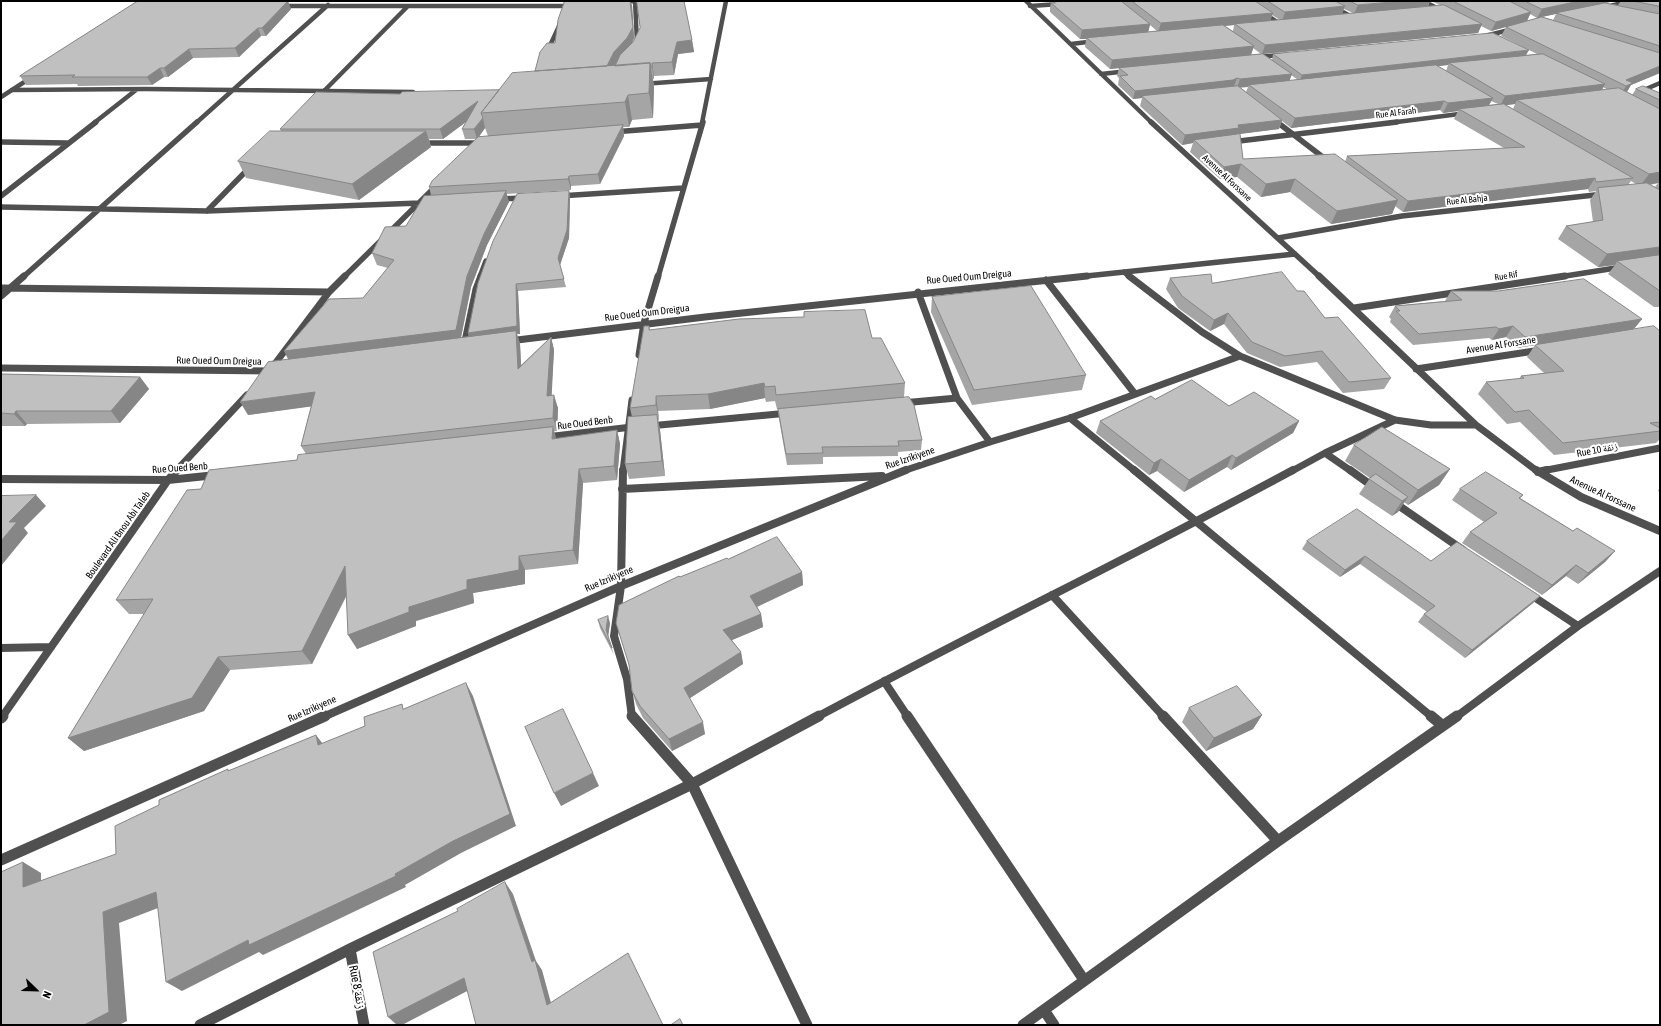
<!DOCTYPE html>
<html>
<head>
<meta charset="utf-8">
<style>
  body { margin:0 }
  #map { position:relative; width:1661px; height:1026px; overflow:hidden; background:#fff; font-family:"Asap Condensed",sans-serif }
  canvas { display:block }
  .frame { position:absolute; inset:0; border:2px solid #000; pointer-events:none }
  .north { position:absolute; left:16px; top:970px; width:40px; height:40px; -webkit-text-stroke:3px #fff; paint-order:stroke; rotate:113deg; font-size:11px; font-weight:700; line-height:16px; text-align:center; color:#000 }
  .north::after { content:''; display:block; margin:auto; width:14px; height:18px; background:#000; clip-path:polygon(50% 0,100% 100%,50% 72%,0 100%) }
</style>
</head>
<body>
<div id="map">
<canvas width="1661" height="1026"></canvas>
<div class="frame"></div>
<div class="north">N</div>
</div>
<script>
const context = document.querySelector('canvas').getContext('2d');
context.lineJoin = 'round';
function stroke(path, color, width, dash) {
  context.strokeStyle = color;
  context.lineWidth = width;
  context.lineCap = dash ? 'butt' : 'round';
  context.setLineDash(dash || []);
  context.stroke(path);
}
function paint(path, color) {
  context.fillStyle = color;
  context.fill(path, 'evenodd');
}
function drawText(font, color, halo, rows, align = 'center') {
  context.font = font + ' "Asap Condensed","Noto Naskh Arabic",sans-serif';
  context.lineWidth = 4;
  context.setLineDash([]);
  context.textBaseline = 'middle';
  context.strokeStyle = halo;
  context.fillStyle = color;
  for (const [text, x, y, turn = 0] of rows) {
    context.save();
    context.translate(x, y);
    context.rotate((+turn || 0) * Math.PI / 180);
    context.textAlign = isNaN(turn) ? turn : align;
    if (halo) context.strokeText(text, 0, 0);
    context.fillText(text, 0, 0);
    context.restore();
  }
}
stroke(new Path2D(`
  M635 1 637 42
  M1026 1 1152 123
  M1245 1 1280 24
  M1323 1 1352 17
  M1423 1 1441 10
  M620 2 635 1
  M280 6H573
  M1030 6 1060 4
  M1606 7 1630 1
  M1485 36 1513 29
  M1071 44 1096 41
  M547 52 560 24
  M1256 57 1282 55
  M1101 74 1129 71
  M642 84 711 79
  M12 90 146 89 413 92
  M1639 92 1660 83
  M322 93 407 7
  M1272 118 1278 123
  M94 123 136 90
  M196 123 328 5
  M702 123 726 1
  M1389 123 1467 113`), '#505050', 4.5);
stroke(new Path2D(`
  M1151 122 1320 277
  M1277 122 1328 161
  M613 132 702 125
  M1 142 67 143
  M1231 142 1397 122
  M420 143H482
  M1 196 96 122
  M559 196 683 188
  M498 199 524 198
  M1 207 207 211 420 203
  M207 211 250 167
  M1278 238 1402 216 1604 194
  M1124 272 1130 277
  M23 277 197 122
  M344 277 437 185
  M480 277 486 261
  M658 277 703 122
  M1077 277 1295 254
  M1559 277 1622 267`), '#505050', 5.5);
stroke(new Path2D(`
  M1129 276 1202 332 1240 356 1395 420 1431 425H1476L1537 471
  M1319 276 1476 425
  M1046 280 1135 394
  M1 288 329 292
  M918 292 957 398 990 442
  M1 296 24 276
  M1354 308 1565 276
  M509 341 705 317 1087 276
  M464 346 476 289 481 276
  M639 355 644 323 658 276
  M1 368 271 371
  M271 369 329 292 345 276
  M1416 369 1541 350
  M902 403 957 398
  M1070 418 1135 471
  M649 426 789 413
  M546 437 632 427
  M1325 453 1351 471
  M176 471 247 395
  M623 471 632 400
  M903 471 990 442 1070 418 1240 356
  M1292 471 1325 453 1395 420
  M1542 471 1660 448`), '#505050', 7);
stroke(new Path2D(`
  M623 470 621 586 614 636 627 679 632 717
  M1134 470 1432 717
  M1350 470 1375 488
  M1536 470 1581 497 1660 531
  M1538 472 1547 470
  M1 479 168 480 216 475
  M622 489 882 476
  M1392 501 1463 550
  M1528 593 1578 626
  M1052 595 1164 717
  M1 648 51 647
  M884 681 908 717
  M2 717 168 480 177 470
  M323 717 621 586 906 470
  M817 717C975 632 1136 555 1293 470
  M1456 717 1578 626 1660 571`), '#505050', 8);
stroke(new Path2D(`
  M632 716 692 784 807 1025
  M907 716 1084 980
  M1163 716 1278 841
  M1431 716 1443 726
  M1 718 3 716
  M1 860 325 716
  M350 949 364 1025
  M1044 1010 1054 1025
  M200 1025 350 949 692 784 819 716
  M1023 1025 1278 841 1457 716`), '#505050', 11);
stroke(new Path2D(`
  M1 97 32 77`), '#505050', 4.5);
paint(new Path2D(`
  M138 1H450L449 2H288L291 9 266 36H261L239 57 193 58 168 77H164L152 85 78 86 77 84 26 85 20 76Z
  M564 1 632 5 634 38 632 43 692 40 694 52 678 54 674 75 654 76V79H653L654 87 653 118 632 120 629 127H623L624 136 600 184 571 186V190L506 194 509 202 487 245 471 287 461 338 469 337 468 333 569 191 570 199 569 238 560 265 566 287 518 291 520 334H517L520 344 521 365 551 337 554 350 551 395 558 408 557 431H554L556 439 617 430 620 444 617 480 583 483 578 564 525 570V584L473 593 474 603 416 621V626L357 649 347 595 312 664 230 670 204 711 84 751 68 738 144 614H129L116 600 201 489 297 460 306 454 301 446 311 406 248 415 288 360 363 298 388 268 377 265 372 253 406 226 431 195 429 187 476 139H465L462 129 467 121 443 139H429L431 147 359 200 246 178 238 161 281 131 280 129 400 94 499 90 535 71 555 43 564 2ZM485 128 488 136 479 137Z
  M1051 1H1430L1428 7 1440 5 1431 1H1614L1606 3 1618 5 1621 1H1660V73L1631 85 1627 92 1632 95 1636 89 1660 93V307H1654L1608 274 1615 265 1598 267 1558 239 1566 226 1593 222 1590 200 1596 191 1589 192 1588 189 1403 212 1395 206 1392 214 1331 224 1290 192 1261 197 1237 177 1220 179 1190 152 1193 143 1182 145 1140 106 1142 98 1133 99 1118 85 1119 78 1117 76 1119 68 1110 69 1085 47 1086 39H1080L1050 12V8ZM1344 9 1353 13 1342 14ZM1530 14 1537 18 1527 21ZM1556 14 1553 20 1542 17ZM1272 15 1280 20 1270 21ZM1150 25 1157 31 1148 32ZM1234 25 1233 31 1225 26ZM1481 26 1491 31 1506 27 1501 36 1537 54 1526 55 1273 54 1272 60 1263 54 1478 33ZM1253 48 1261 54 1251 55ZM1448 65 1446 71 1438 66ZM1291 75 1298 80 1289 81ZM1240 87H1248L1246 92ZM1603 87 1608 90 1602 91ZM1491 101 1498 104 1489 105ZM1515 104 1513 109 1506 105ZM1440 110 1443 113 1458 111 1454 119 1504 148 1347 156 1345 162 1243 159 1237 134 1279 129 1282 121 1291 128ZM1631 181 1636 184 1628 185ZM1658 183 1655 187 1650 185Z
  M1170 278 1212 283 1297 291 1325 318 1391 378 1384 389 1343 393 1317 362 1280 367 1247 353 1224 324 1210 331 1178 308 1166 289Z
  M1451 291 1642 319 1633 330 1660 331V439L1656 443 1554 455 1520 422 1507 424 1478 394 1486 382 1519 379 1521 376 1544 373 1527 357 1535 345 1517 348 1506 337 1492 340 1489 338 1413 345 1390 322 1391 319 1389 317 1395 306 1445 301Z
  M932 297 1086 375 1082 390 972 405 931 312Z
  M649 326 650 330 872 338 905 383 904 397 922 440 921 450 898 452V456L823 457V464L787 465 779 419 778 409H777L775 401 766 402 765 398 710 409 658 411 659 420H658L660 430 665 476 629 479 625 464 632 417 630 408Z
  M1 374 140 377 149 389 120 423 27 424 25 426H1Z
  M1155 399 1229 406 1299 421 1293 433 1231 470 1227 467 1184 492 1157 471 1149 475 1096 433 1100 421Z
  M1354 445 1450 469 1439 485 1408 505 1404 502 1398 512 1392 516 1359 494 1370 478 1345 461Z
  M1660 487V492L1658 491Z
  M1460 489 1523 495 1520 498 1573 531 1615 551 1605 562 1578 584 1566 576 1542 595 1462 543 1470 532 1484 522 1452 500Z
  M1307 541 1431 561 1540 596 1533 603 1465 658 1418 622 1424 614 1427 612 1360 564 1340 577 1302 549Z
  M728 559 802 572 803 585 757 607 761 614 763 627 732 640 741 652 743 664 690 698 705 734 672 751 643 718 636 704 632 691 629 666 680 577Z
  M598 620 610 623 608 637 614 655 600 628Z
  M1189 708 1262 715 1253 729 1206 751 1182 722Z`), '#a5a5a5');
paint(new Path2D(`
  M288 1 291 9 266 36 262 28Z
  M630 1 632 5 634 38 629 50 616 63 607 83 605 71Z
  M1403 1H1430L1427 7 1354 14 1358 5Z
  M1579 1H1614L1537 18 1542 9Z
  M1345 6 1341 15 1282 21 1285 12Z
  M1531 12 1527 21 1491 31 1496 22Z
  M1273 13 1270 22 1235 24 1234 25 1158 32 1161 23Z
  M1150 24 1148 33 1087 38 1086 39H1080L1082 30Z
  M1482 24 1478 33 1262 54 1265 45Z
  M258 28 261 36 239 57 235 48Z
  M692 40 694 52 678 54 674 75 672 62 677 42Z
  M1254 46 1251 55 1110 69 1112 60Z
  M189 49 193 58 168 77 164 68Z
  M1529 50 1525 57 1449 63 1448 65 1300 81 1302 75Z
  M650 63 654 87 653 118 649 93Z
  M652 63 654 76V79L652 67Z
  M1660 66V73L1631 85 1626 93 1620 96 1626 86V80Z
  M160 68 164 77 152 85 147 77Z
  M1292 74 1289 82 1249 85 1248 87 1237 88 1240 79Z
  M1237 78 1234 86 1142 96V98L1133 99 1135 91Z
  M1605 84 1600 94 1517 100 1515 104 1500 106 1505 96Z
  M628 95 632 120 629 127 625 102Z
  M1493 98 1488 107 1459 109 1458 111 1443 113 1448 103Z
  M478 101 481 111 443 139 440 129Z
  M1444 101 1440 110 1291 128 1295 118Z
  M483 118 485 128 477 139 474 129Z
  M1282 120 1279 129 1194 140 1193 143 1182 145 1185 135 1238 125Z
  M623 125 624 136 600 184 598 174Z
  M426 131 431 147 359 200 352 184Z
  M1241 164 1237 177 1220 179 1224 167Z
  M1660 172V181L1658 183 1640 186 1649 174Z
  M569 176 571 186V190L568 179Z
  M1595 178 1588 189 1403 212 1408 201Z
  M1295 179 1290 192 1261 197 1266 184Z
  M506 191 509 202 487 245 471 287 460 342 290 363 284 351 467 276 484 234Z
  M569 191 570 199 569 238 560 265 558 258Z
  M1398 200 1392 214 1331 224 1337 211Z
  M1660 247V258L1617 261 1615 265 1598 267 1607 254Z
  M516 284 518 291 520 334H517L520 344 522 382 471 340 468 333Z
  M1228 313 1224 324 1210 331 1214 320Z
  M1642 319 1633 330 1535 345 1517 348 1525 337Z
  M1513 326 1506 337 1492 340 1499 329Z
  M551 337 554 350 551 409 547 396Z
  M140 377 149 389 120 423 111 411Z
  M764 383 765 398 710 409 708 394Z
  M315 392 322 405 248 415 240 402Z
  M554 395 558 408 557 431 553 418Z
  M656 396 658 411 659 420 656 405Z
  M16 411 27 424 25 426 14 414Z
  M657 415 660 430 665 476 662 461Z
  M1299 421 1293 433 1231 470 1236 458Z
  M553 427 557 441 552 439Z
  M617 430 620 444 617 480 614 466Z
  M1232 455 1227 467 1184 492 1189 480Z
  M1161 459 1157 471 1149 475 1154 463Z
  M579 469 583 483 578 564 573 550Z
  M1450 469 1439 485 1408 505 1418 490Z
  M36 495 46 506 24 528 28 533 1 566V541L9 522Z
  M1408 497 1398 512 1392 516 1402 501Z
  M1615 551 1605 562 1578 584 1588 573Z
  M519 556 525 570V584L473 593 474 603 416 621V626L357 649 348 635 467 580Z
  M1365 556 1360 564 1340 577 1345 570Z
  M1576 565 1566 576 1542 595 1552 585Z
  M345 566 354 580 312 664 302 651Z
  M802 572 803 585 752 609 750 596Z
  M1540 596 1533 603 1465 658 1472 650Z
  M761 614 763 627 725 643 723 630Z
  M608 616 610 623 608 637 606 630Z
  M741 652 743 664 687 700 684 688Z
  M218 657 230 670 204 711 84 751 68 738Z
  M466 683 473 696 516 826 461 853 405 885 406 887 263 955 259 952 182 991 166 982 248 940 395 874Z
  M1262 715 1253 729 1206 751 1214 738Z
  M703 722 705 734 672 751 669 739Z
  M316 735 326 748 318 745Z
  M593 773 599 786 561 806 554 793Z
  M23 862 41 873V898L23 887Z
  M505 882 513 894 536 961 542 970 554 1014 547 1005 532 962Z
  M156 892 171 903 119 923 127 1021 119 1025H84L103 912Z
  M464 978 473 988 402 1025H397L388 1017Z`), '#868686');
const building = new Path2D(`
  M138 1H288L262 28H258L235 48 189 49 164 68H160L147 77H72L75 75 20 76Z
  M565 1H630L633 27 627 38 614 52 607 66 535 71 540 52 547 43H555L558 20Z
  M637 1H684L692 40 677 42 672 62 652 63V67H651L650 63 615 66 620 55 633 42 640 28Z
  M1053 1H1121L1150 24 1082 30 1051 3H1055Z
  M1132 1H1255L1273 13 1161 23Z
  M1268 1H1335L1345 6 1285 12Z
  M1350 1H1403L1358 5Z
  M1453 1H1509L1531 12 1496 22Z
  M1525 1H1579L1542 9Z
  M1633 1H1660V6Z
  M1605 3 1660 14V46L1556 13Z
  M1444 5 1482 24 1265 45 1235 24Z
  M1542 17 1660 53V66L1626 80 1633 83 1626 86 1506 27Z
  M1223 25 1254 46 1112 60 1087 38Z
  M1493 33 1529 50 1302 75 1273 54Z
  M1263 54 1292 74 1240 79 1237 78 1233 80 1135 91 1120 76 1128 75 1119 68Z
  M1543 54 1605 84 1505 96 1449 63Z
  M650 63 649 93 628 95 625 102 481 113 512 73Z
  M1436 65 1493 98 1448 103 1444 101 1295 118 1249 85Z
  M1238 86 1282 120 1238 125 1239 128 1185 135 1142 96Z
  M1643 86 1660 93V100L1636 89Z
  M1619 88 1660 109V172L1649 174 1517 100Z
  M499 90 481 113 483 118 474 129H462L478 101 440 129H280L316 92 400 94 402 92Z
  M1504 104 1633 178 1596 182 1595 178 1408 201 1347 156 1525 147 1459 109Z
  M623 125 598 174 569 176 568 179 429 187 432 181 478 137Z
  M270 131H426L352 184 238 161Z
  M1240 134 1243 159 1335 154 1398 200 1337 211 1295 179 1266 184 1241 164 1224 167 1194 140Z
  M1647 183 1660 190V247L1607 254 1566 226 1603 220 1598 188Z
  M506 191 484 234 467 276 456 330 284 351 329 299 363 298 394 260 372 253 385 227 406 226 424 196Z
  M569 191 567 230 558 258 564 279 516 284 517 326 468 333 478 283 493 241 517 194Z
  M1660 255V291L1617 261Z
  M1282 272 1297 291H1304L1325 318 1338 317 1391 378 1349 382 1322 351 1285 356 1252 342 1228 313 1214 320 1182 296 1170 278 1211 274 1212 283Z
  M1584 279 1642 319 1525 337 1513 326 1499 329 1496 327 1419 334 1396 311H1400L1395 306 1462 300 1451 291H1498Z
  M1031 286 1086 375 974 390 932 297Z
  M865 310 872 338H881L905 383 776 395 775 386 765 387 764 383 708 394 656 396V405L630 408 644 326H649V330L739 319 804 317V312Z
  M1654 326 1660 331V422L1650 423 1660 428V431L1563 443 1529 410 1515 412 1486 382 1524 378 1521 376 1564 371 1535 345Z
  M516 331 518 369 551 337 547 396 554 395 553 418 301 446 315 392 240 402 268 362Z
  M1 374 140 377 111 411H16L14 414 1 413Z
  M1192 380 1229 406 1254 392 1299 421 1236 458 1232 455 1189 480 1161 459 1154 463 1100 421 1151 396 1155 399Z
  M909 397 914 405 922 440 898 441 899 446 822 447 823 453 786 454 778 409Z
  M657 415 662 461 625 464 628 417Z
  M553 427 552 439 617 430 614 466 579 469 573 550 519 556V570L467 580V589L409 607V612L348 635 345 566 302 651 218 657 192 698 68 738 153 599 116 600 187 490 201 489 209 470 297 460 298 455Z
  M1382 427 1450 469 1418 490 1354 445Z
  M1486 472 1523 495 1519 498 1573 531 1577 528 1615 551 1588 573 1576 565 1552 585 1470 532 1497 513 1460 489Z
  M1376 474 1408 497 1402 501 1369 479Z
  M36 495 9 522H17L1 541V496Z
  M1357 509 1431 561 1457 542 1540 596 1472 650 1424 614 1435 606 1365 556 1345 570 1307 541Z
  M777 537 802 572 750 596 761 614 723 630 741 652 684 688 703 722 669 739 640 706 632 691 629 665 616 623 619 605 679 576 680 577 727 558 728 559Z
  M608 616 606 630 612 648 598 620Z
  M466 683 510 814 453 841 395 874 396 876 249 945 248 940 166 982 156 892 103 912 109 1012 84 1025H1V872L23 862V887L116 854 115 826 159 805V800L228 769V771L316 735 318 745 365 726 364 717 402 704 403 709Z
  M1237 686 1262 715 1214 738 1189 708Z
  M563 709 593 773 554 793 525 727Z
  M505 882 532 962 535 960 547 1005 628 953 663 1025H476L464 978 388 1017 373 952 458 911 457 909Z
  M680 1019 683 1025H671Z`);
paint(building, '#c0c0c0');
stroke(building, '#868686', 1);
drawText('9px', '#000', '#fff', [
  ["Rue Al Farah",1396,113,-7],
  ["Avenue Al Forssane",1227,178,43],
  ["Rue Al Bahja",1467,200,-6],
  ["Rue Rif",1506,276,-9]
]);
drawText('10px', '#000', '#fff', [
  ["Rue Oued Oum Dreigua",969,277,-5],
  ["Rue Oued Oum Dreigua",647,313,-7],
  ["Avenue Al Forssane",1501,345,-9],
  ["Rue Oued Oum Dreigua",219,361,1],
  ["Rue Oued Benb",585,423,-7],
  ["Rue 10 زنقة",1597,450,-11],
  ["Rue Izrikiyene",910,458,-19],
  ["Rue Oued Benb",180,468,-4],
  ["Anenue Al Forssane",1603,494,25],
  ["Boulevard Ali Bnou Abi Taleb",118,535,-55],
  ["Rue Izrikiyene",609,579,-23],
  ["Rue Izrikiyene",312,709,-24]
]);
drawText('12px', '#000', '#fff', [
  ["Rue 8 زنقة",357,987,79]
]);
</script>
</body>
</html>
